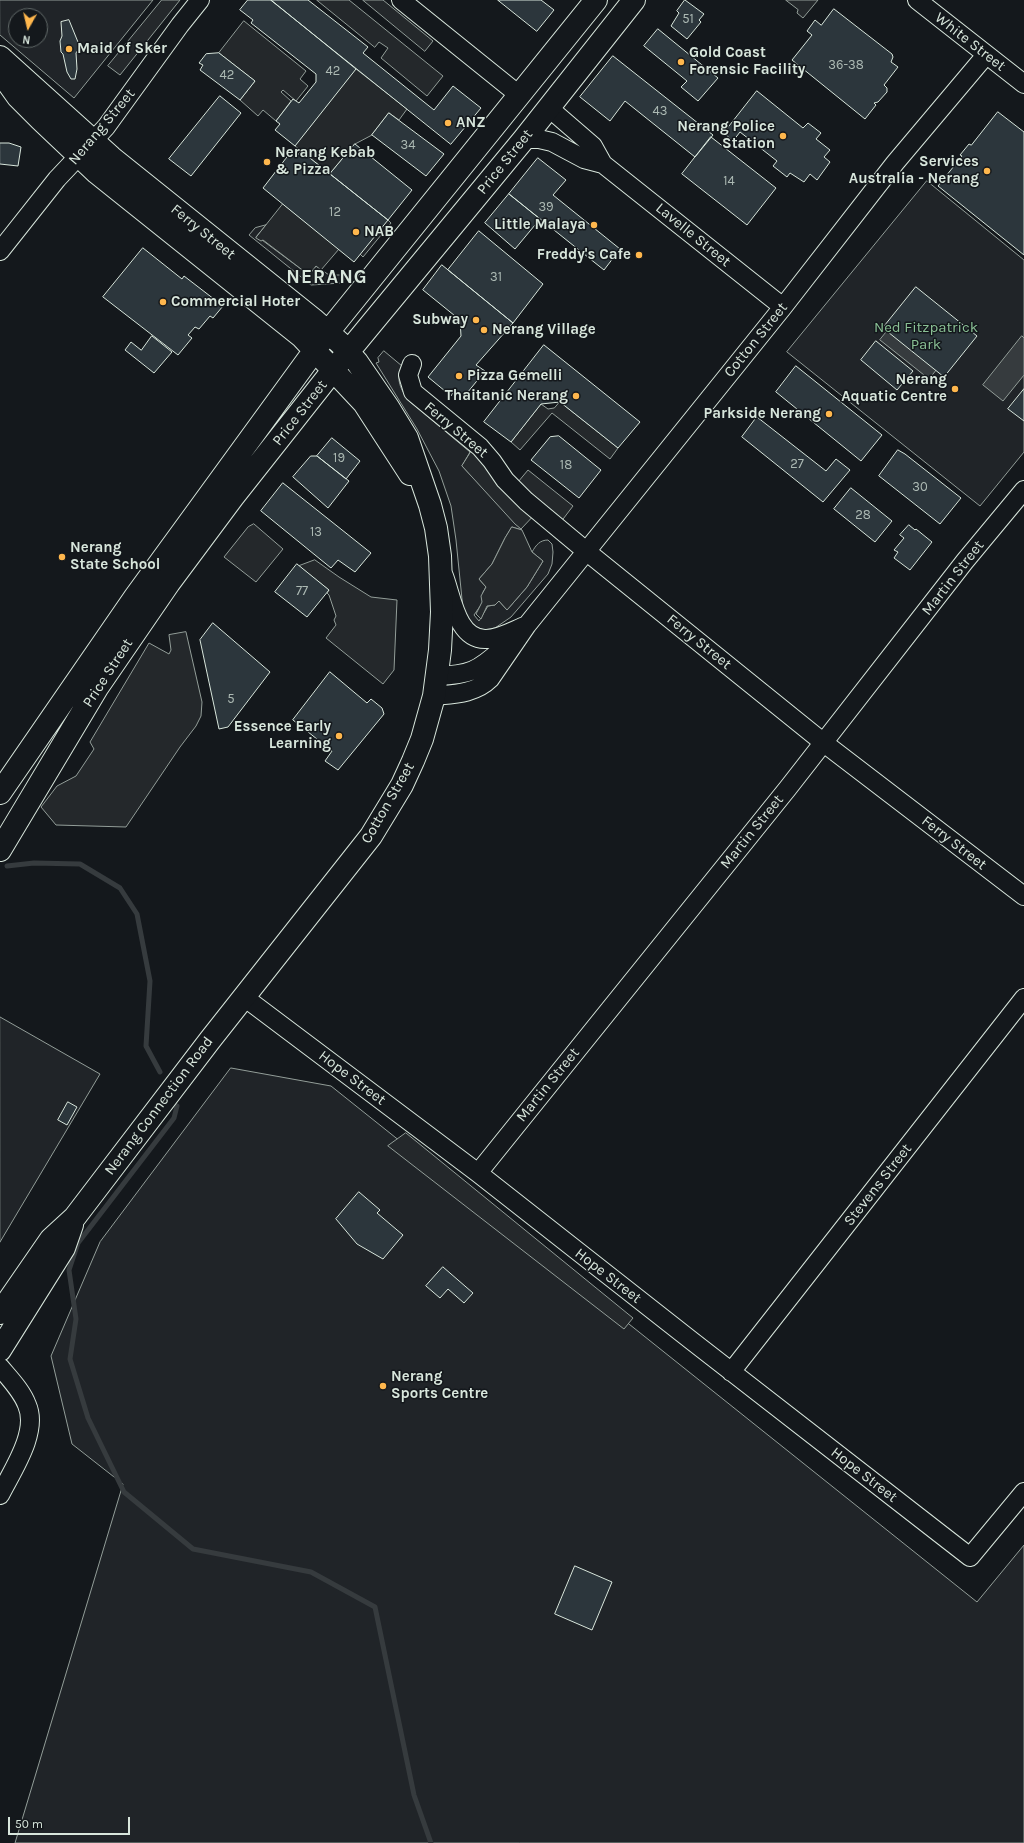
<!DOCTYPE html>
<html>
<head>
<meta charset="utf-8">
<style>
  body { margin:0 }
  #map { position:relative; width:1024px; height:1843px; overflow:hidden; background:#14181c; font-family:Karla,sans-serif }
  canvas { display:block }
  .north { position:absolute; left:8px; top:8px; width:40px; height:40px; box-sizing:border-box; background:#14181c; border:1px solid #626a69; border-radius:50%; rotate:188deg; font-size:11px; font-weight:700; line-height:16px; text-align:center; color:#d8e6dc }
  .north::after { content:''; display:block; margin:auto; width:14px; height:18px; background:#ffb74d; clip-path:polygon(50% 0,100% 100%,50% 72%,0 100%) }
  .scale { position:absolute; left:8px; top:1817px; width:122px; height:18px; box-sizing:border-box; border:2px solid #d8e6dc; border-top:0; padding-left:5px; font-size:12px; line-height:14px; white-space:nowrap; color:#d8e6dc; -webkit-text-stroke:3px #14181c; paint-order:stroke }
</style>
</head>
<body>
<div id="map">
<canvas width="1024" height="1843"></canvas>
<div class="north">N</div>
<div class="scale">50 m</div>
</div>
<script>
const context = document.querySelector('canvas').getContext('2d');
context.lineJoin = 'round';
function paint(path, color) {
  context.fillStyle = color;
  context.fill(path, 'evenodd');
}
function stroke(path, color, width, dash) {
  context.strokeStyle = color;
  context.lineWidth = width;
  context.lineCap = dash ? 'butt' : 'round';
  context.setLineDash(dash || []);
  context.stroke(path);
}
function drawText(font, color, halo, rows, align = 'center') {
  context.font = font + ' Karla,sans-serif';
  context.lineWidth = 3;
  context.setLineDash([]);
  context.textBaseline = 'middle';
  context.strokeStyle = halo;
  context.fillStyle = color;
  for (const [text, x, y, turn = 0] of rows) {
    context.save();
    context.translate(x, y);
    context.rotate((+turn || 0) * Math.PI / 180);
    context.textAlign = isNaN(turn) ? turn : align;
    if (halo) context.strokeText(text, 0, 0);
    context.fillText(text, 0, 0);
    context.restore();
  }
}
const green = new Path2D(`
  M0 0H153L74 98 0 35ZM16 16H40V40H16Z
  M927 181 1024 260V452L980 506 787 352Z
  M388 220 391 223 363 257 360 254Z
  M266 225 256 237 262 240 309 275 316 266 329 275H348L341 283 311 285 249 235 255 228Z
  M384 351 402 366C395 379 401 390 409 401L470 452 462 466 522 530 512 527 505 538 492 564 479 579 486 587 483 592V602L474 615 479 621 488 606 495 605 499 601 507 610 527 587 543 561 532 552C536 545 540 540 548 540L552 544 553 552 552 564 548 574 511 617 495 628 484 630 474 626 470 622 463 609 456 540 451 506 439 471 417 429 376 363 379 362 378 358Z
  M0 1017 100 1074 0 1242Z
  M231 1068 331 1086 977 1602 1024 1545V1843H15L123 1484 72 1444 51 1356 100 1242Z`);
paint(green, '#202428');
stroke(green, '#939e99', 1);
const parking = new Path2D(`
  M162 0H180L120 75 108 66Z
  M317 0H349L443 76 427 96 381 58 388 48 379 42 375 47Z
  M363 0H383L433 41 425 51Z
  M786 0H818L803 18 797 13 798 10Z
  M244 21 306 71 300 79 308 86 296 101 283 90 281 92 291 101 276 121 263 110 258 116 240 100 255 81 219 53Z
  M356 69 407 109 399 120 389 113 372 135 355 144 330 174 295 146Z
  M283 204 339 249 321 270 316 266 309 275 263 240 261 241 256 238Z
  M560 402 618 448 610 459 552 413 520 450 511 442 541 404 548 409 554 408Z
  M476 444 513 488 528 470 573 506 557 527 538 511 521 529 515 524 462 466Z
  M254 524 283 549 256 582 224 557 248 527Z
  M512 527 522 530 532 552 543 561 527 587 507 610 499 601 495 605 487 606 481 619 476 614 482 602 481 596 486 587 479 579 492 564 505 538Z
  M315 560 339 577 371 597 397 600 394 670 383 684 326 638 336 625 334 620 336 616 329 595 327 593 329 590 299 566Z
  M186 632 202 702 201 716 196 726 180 747 126 827 56 825 41 807 57 786 76 776 94 749 90 742 149 643 169 654 171 650 169 635Z
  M406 1133 633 1318 624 1329 388 1146Z`);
paint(parking, '#24282b');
stroke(parking, '#939e99', 1);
const water = new Path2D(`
  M919 292 968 330 929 379 880 340Z
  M1022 336 1024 338V375L1003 401 983 385Z`);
paint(water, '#363b3e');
stroke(water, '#939e99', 1);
stroke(new Path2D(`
  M7 866 34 863 80 864 120 888 137 914 150 981 146 1046 160 1072
  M177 1106 174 1118 78 1243 69 1270 76 1319 70 1359 88 1418 124 1492 193 1549 311 1572 375 1607 414 1795 431 1843`), '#363b3e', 5);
const building = new Path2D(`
  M248 0H271L356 69 295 146 275 130 280 124 276 121 293 99 299 103 316 82V74L251 23 253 20 240 10Z
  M271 0H308L368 47 363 53 434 110 453 86 481 108 451 144Z
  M498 0H541L554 10 537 31Z
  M685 0 704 14 699 20 701 22 687 39 671 26 679 13 677 11Z
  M834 9 892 54 893 57 891 62 898 67 884 85 887 88V92L878 102 874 103 876 105 865 119 792 60 812 35 807 31 815 20 821 25Z
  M69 20 80 47 76 53 77 69 75 79H71L67 72 63 54 61 52 60 41 62 36 61 22Z
  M658 29 718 78 698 101 681 87 687 81 644 46Z
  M219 53 255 81 240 100 200 70 203 65 199 63 206 54Z
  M613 56 713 135 695 157 625 101 610 121 580 97Z
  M757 91 803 128 808 123 821 133 816 139 830 150 824 157 830 162 817 180 810 174 804 182 790 173 787 177 773 166 777 161 740 132 733 141 724 133Z
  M220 96 241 113 191 176 169 159Z
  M998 112 1024 132V255L938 186 962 156 960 155 969 144 971 145Z
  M389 113 444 154 426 176 372 135Z
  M711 137 776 188 747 225 682 174Z
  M0 143H9L21 147 18 166 0 164Z
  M355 144 412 190 388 220 330 174Z
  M301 151 388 220 354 262 263 188 290 153 296 157Z
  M538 158 566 180 553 195 620 249 604 270 509 194Z
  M509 194 540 219 515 249 485 223Z
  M479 231 543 284 513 323 448 270Z
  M143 248 182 279 184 276 223 306 213 318 210 316 199 329 195 327 188 335 192 338 178 355 103 297Z
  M442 265 513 323 476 365 485 371 463 398 454 391 451 396 428 377 461 336 460 320 423 290Z
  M916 287 977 336 944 377 883 328Z
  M152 336 172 352 154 373 125 350 131 342 141 350Z
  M876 341 913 371 897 390 861 360Z
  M544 345 640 422 618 448 560 402 541 404 511 442 484 422Z
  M796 366 882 435 861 461 776 392Z
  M1024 389V421L1008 409Z
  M757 417 826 471 836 459 850 470 823 502 742 437Z
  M559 436 601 470 579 498 531 460 550 437Z
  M332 438 360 461 346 479 317 456Z
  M898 450 905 454 961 498 940 524 879 476Z
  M311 456H317L349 481 328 508 293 477Z
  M283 483 371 553 355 572 338 560 331 568 261 511Z
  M851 488 892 521 875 542 834 509Z
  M909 525 915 530 916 529 932 542 910 570 894 558 898 552 894 550 904 538 900 535Z
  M297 564 329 590 307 617 275 592Z
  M213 623 270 672 228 727 219 729 200 640Z
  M330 672 367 703 371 699 382 708 384 714 338 770 325 761 332 751 293 720Z
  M68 1102 77 1107 67 1125 58 1120Z
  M359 1192 380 1210 377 1213 403 1235 383 1259 357 1244 336 1219Z
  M443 1267 473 1293 464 1303 448 1289 440 1298 426 1286Z
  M575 1566 612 1582 592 1630 555 1614Z`);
paint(building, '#2c363c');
stroke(building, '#d8e6dc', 1);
const minor = new Path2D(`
  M401 0 519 95
  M917 0 1024 84
  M549 108 593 146 603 164 783 307
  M524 139H539L552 142 584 159 603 164
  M0 251 57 179 106 127 180 25 200 0
  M412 364 408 375 413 392 480 447 492 461 505 480 526 501 586 551 824 743 1024 896
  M444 576C452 597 457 640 486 639 500 639 514 630 527 625
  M437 676C469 675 478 671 502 649
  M434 696C453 694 475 694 490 679L527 625 783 307 895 163 986 55
  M244 997 478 1173 692 1341 970 1557 1024 1492
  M478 1173 788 788 965 561 1024 490
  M0 1367C10 1379 22 1391 27 1405 39 1432 12 1471 0 1495
  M731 1372 1024 998`);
const major = new Path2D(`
  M0 57 111 157 313 319 340 343 357 362 388 407 407 438 430 505 436 528 440 556 442 612 440 650 434 696 422 739 413 761 402 785 371 836 210 1040 75 1217 51 1239 0 1313
  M0 72 18 97 40 119 97 173 302 337 364 403 410 474
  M0 793 135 597 328 332 596 0
  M0 850 97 688 169 583 233 497 334 369 524 139 634 0
  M0 1350 64 1248 72 1225`);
stroke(minor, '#d8e6dc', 20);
stroke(major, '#d8e6dc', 24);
stroke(minor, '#14181c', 18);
stroke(major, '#14181c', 22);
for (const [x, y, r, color] of [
  [69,49,4,"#ffb74d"],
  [681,62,4,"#ffb74d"],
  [448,123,4,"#ffb74d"],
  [783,136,4,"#ffb74d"],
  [267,162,4,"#ffb74d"],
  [987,171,4,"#ffb74d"],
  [594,225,4,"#ffb74d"],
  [356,232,4,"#ffb74d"],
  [639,255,4,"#ffb74d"],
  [163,302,4,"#ffb74d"],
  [476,320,4,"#ffb74d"],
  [484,330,4,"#ffb74d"],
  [459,376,4,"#ffb74d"],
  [955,389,4,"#ffb74d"],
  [576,396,4,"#ffb74d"],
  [829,414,4,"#ffb74d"],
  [62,557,4,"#ffb74d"],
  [339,736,4,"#ffb74d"],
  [383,1386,4,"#ffb74d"]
]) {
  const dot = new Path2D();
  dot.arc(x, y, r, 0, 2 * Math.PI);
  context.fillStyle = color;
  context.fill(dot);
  stroke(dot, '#14181c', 1.5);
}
drawText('13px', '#adbab4', null, [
  ["51",688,19],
  ["36-38",846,65],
  ["42",333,71],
  ["42",227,75],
  ["43",660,111],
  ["34",408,145],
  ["14",729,181],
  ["39",546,207],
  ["12",335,212],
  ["31",496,277],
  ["19",339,458],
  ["27",797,464],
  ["18",566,465],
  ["30",920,487],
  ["28",863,515],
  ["13",316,532],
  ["77",302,591],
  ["5",231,699]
]);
drawText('15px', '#d8e6dc', '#14181c', [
  ["White Street",970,42,38],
  ["Nerang Street",102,127,-50],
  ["Price Street",505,162,-51],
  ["Ferry Street",203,232,39],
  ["Lavelle Street",693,235,39],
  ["Cotton Street",756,340,-51],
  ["Price Street",300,413,-52],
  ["Ferry Street",456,430,40],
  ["Martin Street",953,578,-52],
  ["Ferry Street",699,642,39],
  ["Price Street",108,673,-57],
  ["Cotton Street",388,803,-60],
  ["Martin Street",752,832,-51],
  ["Ferry Street",954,843,38],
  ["Hope Street",352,1078,37],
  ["Martin Street",548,1085,-51],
  ["Nerang Connection Road",159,1106,-53],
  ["Stevens Street",878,1185,-52],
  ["Hope Street",608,1276,38],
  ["Hope Street",864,1475,38]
]);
drawText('bold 15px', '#d8e6dc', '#14181c', [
  ["Maid of Sker",77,49],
  ["Gold Coast",689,53],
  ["Forensic Facility",689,70],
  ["ANZ",456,123],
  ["Nerang Police",775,127,"right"],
  ["Station",775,144,"right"],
  ["Nerang Kebab",275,153],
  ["& Pizza",275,170],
  ["Services",979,162,"right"],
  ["Australia - Nerang",979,179,"right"],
  ["Little Malaya",586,225,"right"],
  ["NAB",364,232],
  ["Freddy's Cafe",631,255,"right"],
  ["Commercial Hoter",171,302],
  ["Subway",468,320,"right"],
  ["Nerang Village",492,330],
  ["Pizza Gemelli",467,376],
  ["Nerang",947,380,"right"],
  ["Aquatic Centre",947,397,"right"],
  ["Thaitanic Nerang",568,396,"right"],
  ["Parkside Nerang",821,414,"right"],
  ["Nerang",70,548],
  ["State School",70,565],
  ["Essence Early",331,727,"right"],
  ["Learning",331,744,"right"],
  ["Nerang",391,1377],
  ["Sports Centre",391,1394]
], 'left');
drawText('15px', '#8ac095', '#14181c', [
  ["Ned Fitzpatrick",926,328],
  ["Park",926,345]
]);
context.letterSpacing = '1px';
drawText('bold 19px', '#d8e6dc', '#14181c', [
  ["NERANG",327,278]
]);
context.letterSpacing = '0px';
</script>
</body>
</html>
